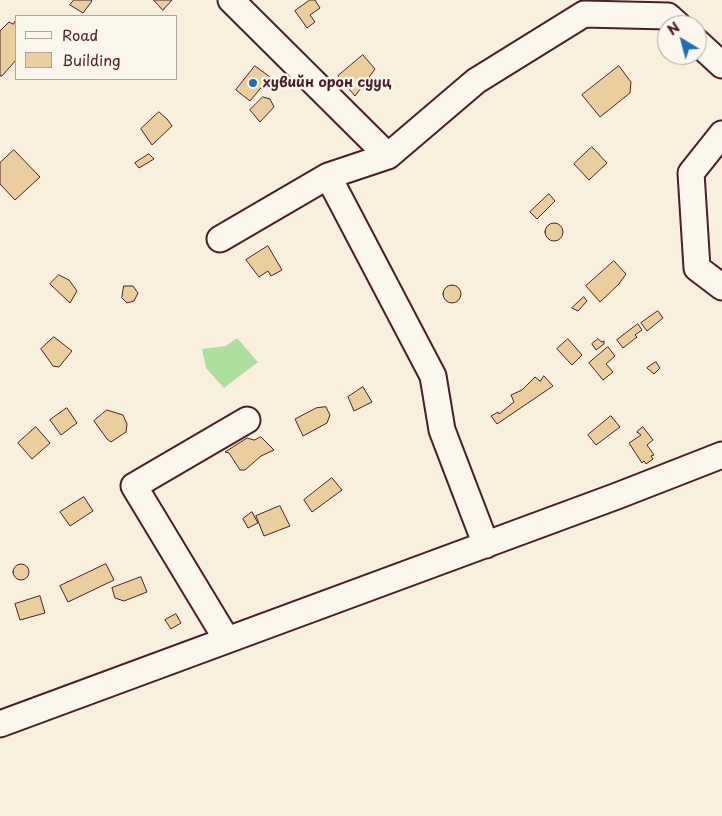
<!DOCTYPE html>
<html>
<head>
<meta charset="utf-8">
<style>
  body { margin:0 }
  #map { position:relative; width:722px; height:816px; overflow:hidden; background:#f8efdc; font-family:"Playpen Sans",sans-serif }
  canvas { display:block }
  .legend { position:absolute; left:15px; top:15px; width:162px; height:65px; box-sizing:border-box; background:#fbf7ec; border:1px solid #b4a19f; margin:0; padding:6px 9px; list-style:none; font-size:15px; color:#4a1f2b }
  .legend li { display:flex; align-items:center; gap:10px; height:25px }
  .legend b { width:25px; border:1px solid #b4a19f }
  .north { position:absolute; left:657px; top:15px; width:50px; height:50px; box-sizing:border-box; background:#fbf7ec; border:1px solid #b4a19f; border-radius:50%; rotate:323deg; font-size:14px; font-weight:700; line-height:20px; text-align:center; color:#4a1f2b }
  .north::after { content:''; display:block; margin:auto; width:18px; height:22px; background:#1f6fb2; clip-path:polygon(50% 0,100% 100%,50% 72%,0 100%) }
</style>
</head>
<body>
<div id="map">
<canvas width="722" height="816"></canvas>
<ul class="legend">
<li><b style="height:6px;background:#fbf7ec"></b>Road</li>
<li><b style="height:14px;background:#ebce9e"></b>Building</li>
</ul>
<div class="north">N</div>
</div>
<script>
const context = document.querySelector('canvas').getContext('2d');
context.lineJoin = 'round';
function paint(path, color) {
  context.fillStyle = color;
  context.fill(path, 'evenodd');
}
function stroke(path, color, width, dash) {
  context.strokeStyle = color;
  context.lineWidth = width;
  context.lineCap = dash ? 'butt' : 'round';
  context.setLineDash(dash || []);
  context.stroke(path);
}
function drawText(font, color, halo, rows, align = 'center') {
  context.font = font + ' "Playpen Sans",sans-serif';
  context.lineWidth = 5;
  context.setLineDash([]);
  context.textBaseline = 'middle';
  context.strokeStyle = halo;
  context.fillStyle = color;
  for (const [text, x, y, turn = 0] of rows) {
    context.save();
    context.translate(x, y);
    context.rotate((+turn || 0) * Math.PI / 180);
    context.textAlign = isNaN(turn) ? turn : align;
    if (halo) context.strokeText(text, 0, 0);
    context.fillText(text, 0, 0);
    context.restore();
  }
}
paint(new Path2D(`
  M237 338 258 362 224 388 206 368 202 349 226 346Z`), '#afdf9f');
const building = new Path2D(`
  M74 0H91L92 1 83 13 70 5Z
  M154 0H172L163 10Z
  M310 0H315L320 8 310 15 315 22 307 28 295 11Z
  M16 20V60L2 76H0V31L9 22 13 24Z
  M363 55 375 69 355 96 338 76Z
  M255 66 270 77 250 101 236 90Z
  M619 66 631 82 630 93 600 117 582 95Z
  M263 97 270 99 274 107 260 122 250 110Z
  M159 112 167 119 172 126 152 145 141 129Z
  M592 147 607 163 589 180 574 164Z
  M14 150 40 177 15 200 0 184V163Z
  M149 154 154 159 139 168 135 163Z
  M549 194 555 201 537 219 530 212Z
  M545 232a9 9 0 1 1 18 0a9 9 0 1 1-18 0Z
  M268 246 282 270 271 276 268 271 259 277 246 260Z
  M614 261 626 274 619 284 600 302 586 286Z
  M59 275 69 280 77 291 70 303 50 284Z
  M443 294a9 9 0 1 1 18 0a9 9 0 1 1-18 0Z
  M124 286H133L138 293 134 301 127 303 122 298Z
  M584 297 587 301 578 311 572 308Z
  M658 311 663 318 647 331 641 323Z
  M638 324 642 330 635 335 637 337 623 348 617 340Z
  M54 337 72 351 59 367 53 366 41 349Z
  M568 339 582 355 572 365 557 349Z
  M598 339 602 342 604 341V344L596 350 592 344Z
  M608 347 615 356 606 364 613 372 603 380 589 363Z
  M656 362 660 368 654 374 647 368Z
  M544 376 553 386 497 424 491 416 498 412 499 414 514 402 511 395 522 390 535 377 540 381Z
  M363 387 372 402 354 411 348 397Z
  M326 407 330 415 327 423 303 436 295 419 316 408Z
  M67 408 77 423 61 435 50 420Z
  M107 410 123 415 127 424 126 432 111 442 107 439 94 421Z
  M611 416 620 427 596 445 588 435Z
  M36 427 50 443 32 459 18 443Z
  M643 427 653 440 647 445 654 455 651 456 653 459 646 464 644 461 642 463 629 443 641 435 637 432Z
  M261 437 274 450 261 456 245 470H240L229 453 225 452 247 438 254 440Z
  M332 478 342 490 312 512 304 500Z
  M84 497 93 511 70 526 60 512Z
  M280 506 290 526 264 536 256 516Z
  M252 512 258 523 248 528 243 519Z
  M13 572a8 8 0 1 1 16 0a8 8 0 1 1-16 0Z
  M106 564 114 580 68 602 60 586Z
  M141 577 147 592 124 601 115 598 112 588Z
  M40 596 45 613 20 620 15 604Z
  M176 614 181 623 171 629 165 620Z`);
paint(building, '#ebce9e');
stroke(building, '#4a1f2b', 1);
const minor = new Path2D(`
  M231 0 388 156 328 176 433 376 442 430 486 545
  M697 42 722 65
  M722 134 691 173 697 268 722 287
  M388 156 476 81 584 14 668 16 678 25
  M220 239 328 176
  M227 640 134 486 247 420
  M0 724 617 496 722 455`);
stroke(minor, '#4a1f2b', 29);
stroke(minor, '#fbf7ec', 25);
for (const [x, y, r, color] of [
  [253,83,5,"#1f6fb2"]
]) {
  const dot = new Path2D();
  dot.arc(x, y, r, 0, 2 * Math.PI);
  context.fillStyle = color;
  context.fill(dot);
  stroke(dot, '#fbf7ec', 2);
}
drawText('bold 14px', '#4a1f2b', '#fbf7ec', [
  ["хувийн орон сууц",263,83]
], 'left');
</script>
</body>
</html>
